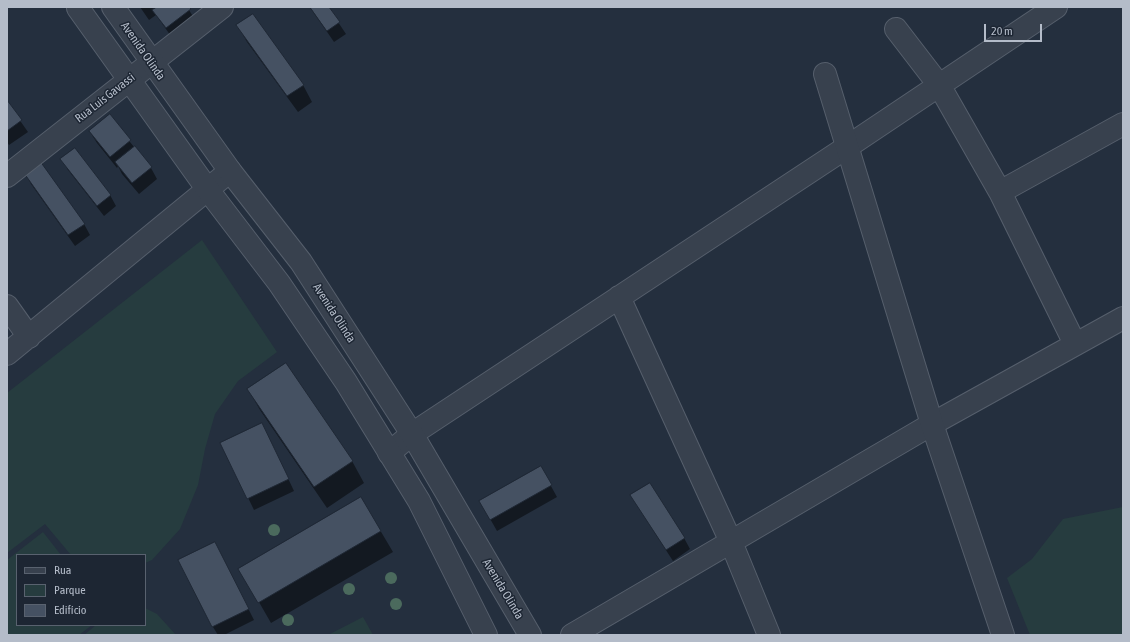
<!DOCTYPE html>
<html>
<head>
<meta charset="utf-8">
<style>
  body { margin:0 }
  #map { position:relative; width:1130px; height:642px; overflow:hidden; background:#242f3e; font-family:"Asap Condensed",sans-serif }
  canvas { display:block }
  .frame { position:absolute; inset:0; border:8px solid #b4bcc9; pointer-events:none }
  .legend { position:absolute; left:16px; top:554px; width:130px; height:72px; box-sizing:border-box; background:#1d2633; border:1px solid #59626f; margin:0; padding:5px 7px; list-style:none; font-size:12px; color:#b4bcc9 }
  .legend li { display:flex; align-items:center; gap:8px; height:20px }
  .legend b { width:20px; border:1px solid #59626f }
  .scale { position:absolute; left:984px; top:24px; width:58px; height:18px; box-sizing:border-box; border:2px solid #b4bcc9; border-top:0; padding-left:5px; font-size:12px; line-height:14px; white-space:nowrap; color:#b4bcc9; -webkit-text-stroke:3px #1d2633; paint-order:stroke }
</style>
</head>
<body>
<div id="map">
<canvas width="1130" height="642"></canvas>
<div class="frame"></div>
<ul class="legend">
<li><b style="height:5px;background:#38414e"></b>Rua</li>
<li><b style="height:11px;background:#263c3f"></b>Parque</li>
<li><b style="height:11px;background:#455162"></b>Edifício</li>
</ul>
<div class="scale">20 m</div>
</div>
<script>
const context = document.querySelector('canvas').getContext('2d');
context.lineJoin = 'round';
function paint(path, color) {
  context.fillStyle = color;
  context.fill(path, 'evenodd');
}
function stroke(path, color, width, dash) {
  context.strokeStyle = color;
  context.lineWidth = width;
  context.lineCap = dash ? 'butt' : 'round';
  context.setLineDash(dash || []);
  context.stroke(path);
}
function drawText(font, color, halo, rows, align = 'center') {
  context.font = font + ' "Asap Condensed",sans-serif';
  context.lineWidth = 3;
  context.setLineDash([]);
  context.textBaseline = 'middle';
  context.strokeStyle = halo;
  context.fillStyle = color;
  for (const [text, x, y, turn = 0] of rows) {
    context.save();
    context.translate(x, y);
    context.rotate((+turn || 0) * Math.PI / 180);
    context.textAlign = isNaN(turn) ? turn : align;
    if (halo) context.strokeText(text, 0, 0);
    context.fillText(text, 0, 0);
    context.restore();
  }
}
paint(new Path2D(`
  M202 240 277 352 238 381 215 414 205 449 198 485 180 529 152 560 145 563V555H71L45 524 7 553V393Z
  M1123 507V635H1030L1007 578 1032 559 1063 519Z
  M43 532 61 555H17V625H92L79 635H7V560Z
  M145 608 157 614 176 635H84L96 625H145Z
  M363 617 373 635H328Z`), '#263c3f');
paint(new Path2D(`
  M140 7H187L196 21 173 39 156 15 149 20Z
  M310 7H328L346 34 334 42Z
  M238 26 303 85 312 102 298 112 247 42Z
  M7 102 28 132 9 145 7 142Z
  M109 116 151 168 157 179 139 194 122 174 118 166 117 168 97 143 90 132Z
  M62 159 110 195 116 206 104 216 68 170Z
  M25 173 84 224 90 235 75 246 31 184Z
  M248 389 352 461 364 483 327 508 260 410Z
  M268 436 294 491 254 510 222 444Z
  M541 468 557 497 497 531 480 501Z
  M361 498 393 552 271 623 240 569Z
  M638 507 684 538 690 549 673 561Z
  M215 543 254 620 224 635H218L213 627Z`), '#0007');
const building = new Path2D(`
  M157 7H189L191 9 166 28 152 10Z
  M310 7H329L340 22 327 31Z
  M253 14 304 85 287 96 236 25Z
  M7 100 22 120 7 131Z
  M110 114 131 140 110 157 89 131Z
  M135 146 152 167 132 183 115 162Z
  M75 148 111 195 97 206 60 159Z
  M40 161 85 224 68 235 24 173Z
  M286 363 353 461 314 487 247 389Z
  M262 423 289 479 247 499 220 443Z
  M541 466 552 485 490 520 479 501Z
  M650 483 685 538 666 550 630 495Z
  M361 497 381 531 258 603 238 569Z
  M215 542 249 609 212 627 178 560Z`);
paint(building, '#455162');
stroke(building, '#1f2835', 1);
const minor = new Path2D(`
  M896 29 939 85 1000 192 1075 344
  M7 176 222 7
  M1000 192 1123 124
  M619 297 731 542 769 635
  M7 306 29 337
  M7 354 230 171
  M389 453 412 434 847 147 1056 7
  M572 635 932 424 1123 318`);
const tertiary = new Path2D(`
  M80 7 78 8 208 190 279 283 346 382 419 501 486 635
  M113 7 230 171 301 262 412 434 530 635
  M825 74 932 424 1003 635`);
stroke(minor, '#565f6c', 24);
stroke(tertiary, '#565f6c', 24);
stroke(minor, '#38414e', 22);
stroke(tertiary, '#38414e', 22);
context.fillStyle = '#4b6a5d';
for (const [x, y] of [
  [274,530],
  [391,578],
  [349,589],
  [396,604],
  [288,620]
]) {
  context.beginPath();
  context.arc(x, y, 6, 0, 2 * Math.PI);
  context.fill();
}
drawText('12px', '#b4bcc9', '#1d2633', [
  ["Avenida Olinda",143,51,55],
  ["Rua Luis Gavassi",105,98,-38],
  ["Avenida Olinda",334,313,57],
  ["Avenida Olinda",503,589,59]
]);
</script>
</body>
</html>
